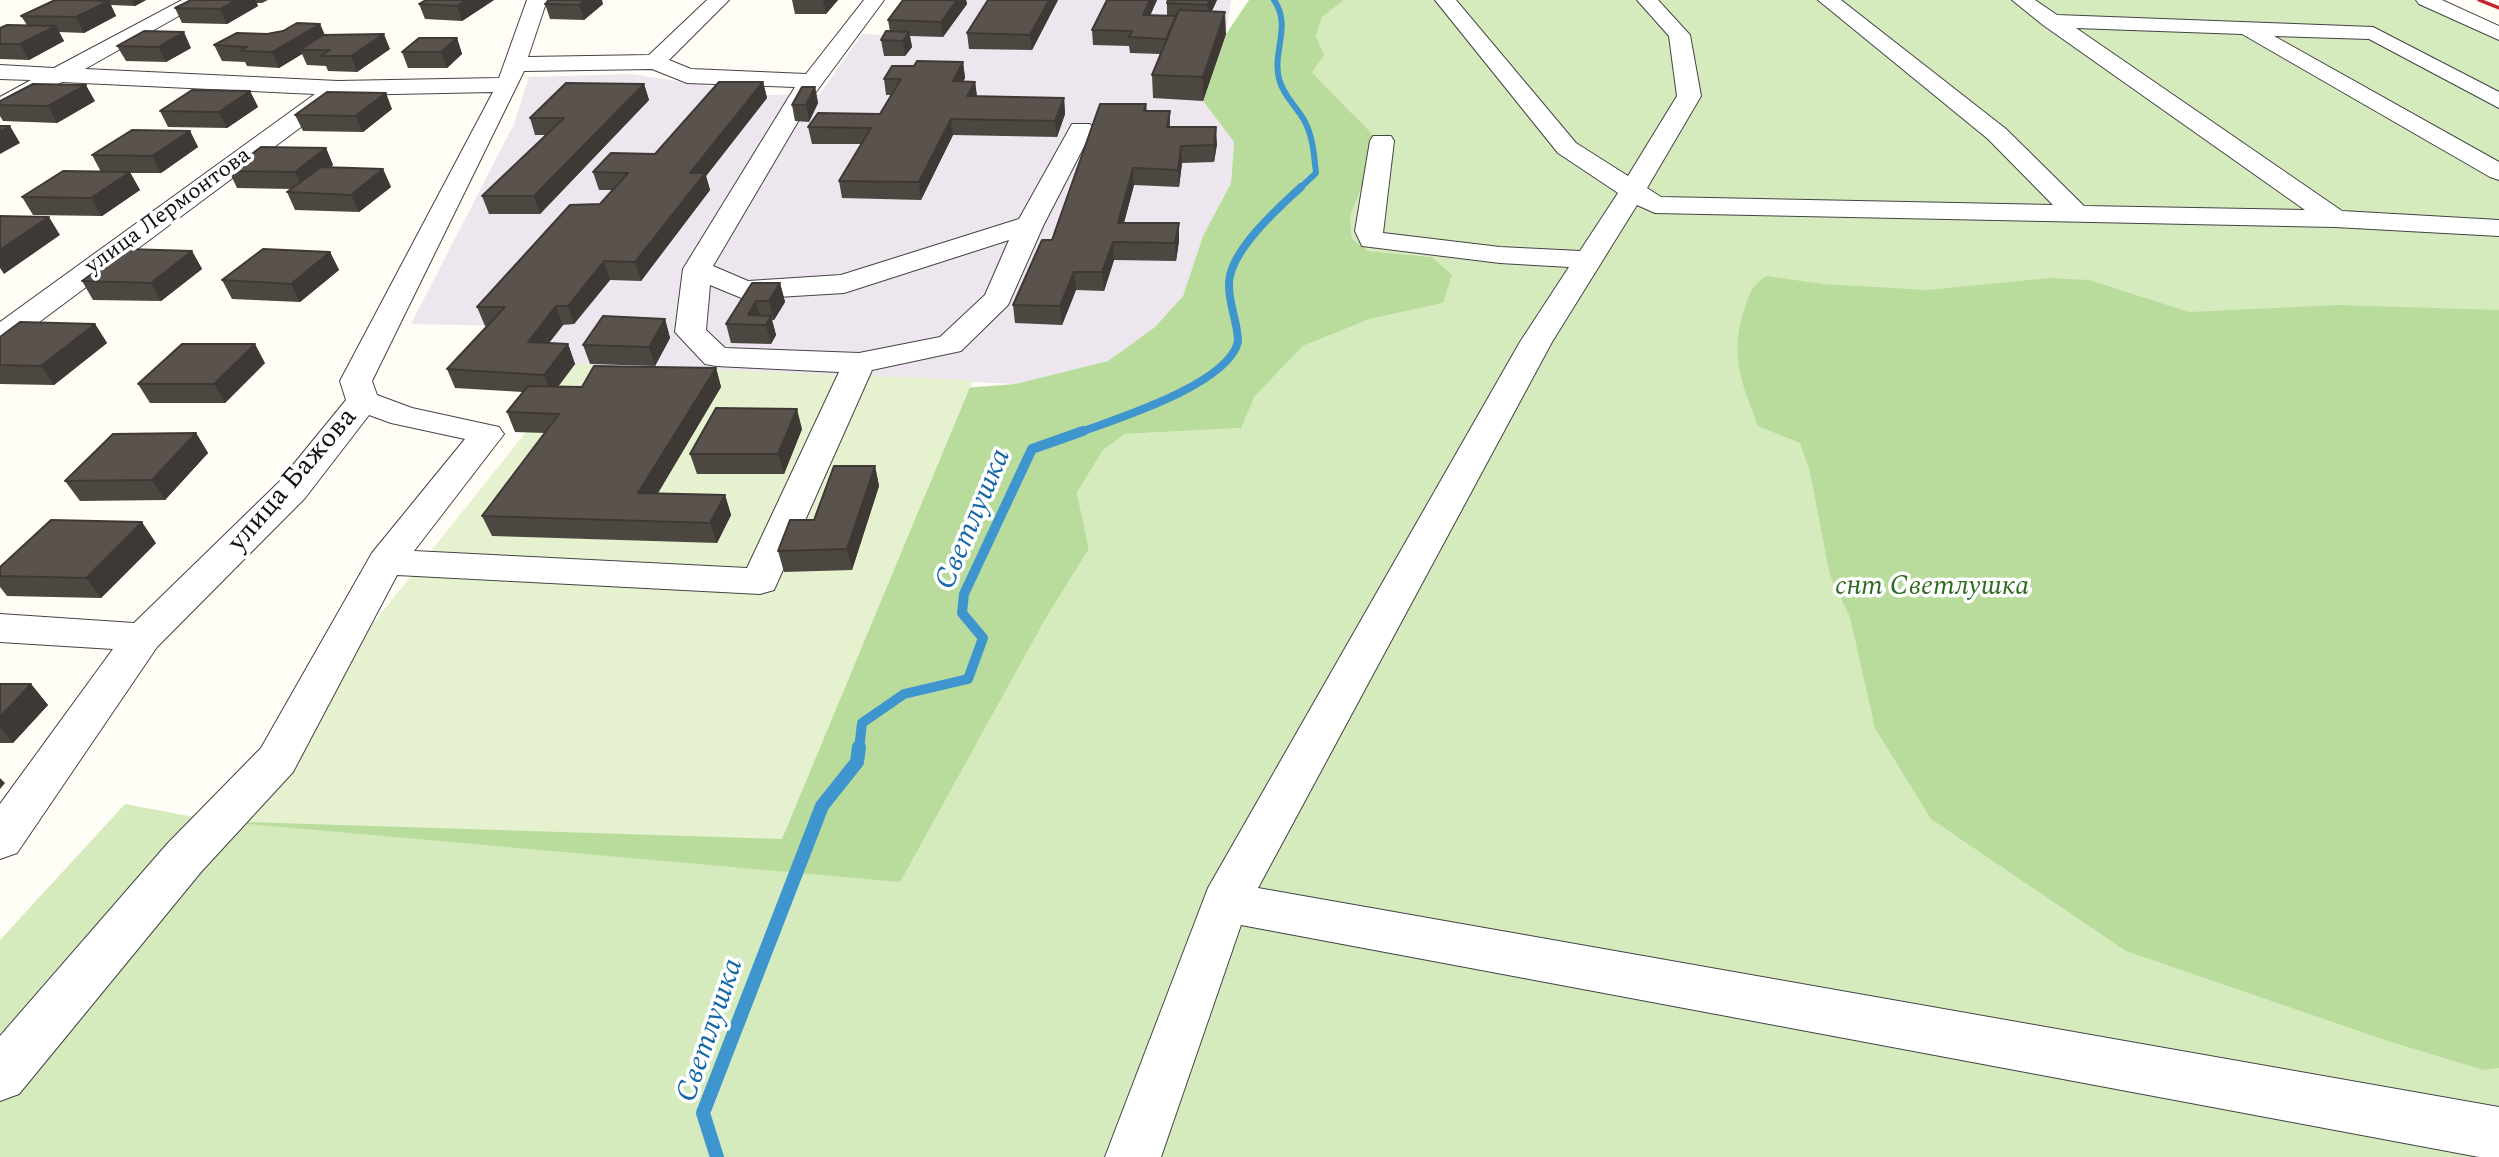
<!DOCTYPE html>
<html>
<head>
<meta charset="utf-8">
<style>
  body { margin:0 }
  canvas { display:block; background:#fffdf5 }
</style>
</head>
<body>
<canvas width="2499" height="1157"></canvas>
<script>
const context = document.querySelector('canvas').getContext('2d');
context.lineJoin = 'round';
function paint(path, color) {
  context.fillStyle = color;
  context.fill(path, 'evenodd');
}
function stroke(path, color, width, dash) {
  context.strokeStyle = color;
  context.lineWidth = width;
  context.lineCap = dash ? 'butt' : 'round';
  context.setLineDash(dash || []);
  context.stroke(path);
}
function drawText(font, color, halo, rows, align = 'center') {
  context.font = font + ' Spectral,serif';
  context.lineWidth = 7;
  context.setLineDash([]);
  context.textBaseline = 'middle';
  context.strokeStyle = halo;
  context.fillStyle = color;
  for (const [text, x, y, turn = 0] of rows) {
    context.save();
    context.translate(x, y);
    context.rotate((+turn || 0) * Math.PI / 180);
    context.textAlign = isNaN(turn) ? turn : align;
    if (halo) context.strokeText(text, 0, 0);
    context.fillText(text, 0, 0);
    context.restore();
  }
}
paint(new Path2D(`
  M915 0H1231L1226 34 1203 101 1234 142 1231 183 1203 236 1183 296 1155 327 1108 361 1015 384 576 364 552 394 512 326 411 324 514 124 529 77 631 74 768 95 820 94 862 34 890 35Z`), '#eee6ef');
paint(new Path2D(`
  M1344 0H2441L2499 25V1157H0V940L125 804 215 821 1044 621 1089 549 1077 493 1103 450 1125 434 1241 428 1255 396 1303 346 1370 319 1443 303 1432 257 1367 251 1352 240 1350 217 1372 160 1352 113 1312 72 1316 36 1322 16Z`), '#d5ebbd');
paint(new Path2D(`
  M1249 0H1344L1322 17 1316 36 1324 55 1312 72 1372 134V160L1350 217 1352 239 1368 251 1432 257 1452 275 1443 303 1370 319 1303 346 1255 396 1241 428 1125 434 1103 450 1077 493 1089 549 1044 621 900 882 215 821 964 388 1015 384 1108 361 1155 327 1183 296 1203 236 1231 183 1234 142 1203 101 1226 34Z
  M1766 276 1823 284 1927 290 2050 278 2089 280 2189 312 2338 305 2499 310V1068L2484 1070 2388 1041 2126 951 1931 819 1875 728 1850 617 1830 576 1810 472 1800 443 1758 426C1741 381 1729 355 1745 307 1750 292 1753 285 1766 276Z`), '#b9dc9c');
paint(new Path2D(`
  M575 364 973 380 782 839 215 821 526 432H515L536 405H543Z`), '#e6f2cf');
stroke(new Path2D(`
  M1274 0C1292 26 1272 51 1279 79 1283 95 1296 106 1304 120 1313 136 1314 155 1316 173L1299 189`), '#3f96cf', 6);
stroke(new Path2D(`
  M1078 433C1116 419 1227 385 1238 342 1238 322 1228 303 1229 283 1230 251 1278 208 1301 187`), '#3f96cf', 8);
stroke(new Path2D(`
  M859 749 862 723 904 694 968 679 983 638 962 613 964 594 1032 449 1083 431`), '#3f96cf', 10);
stroke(new Path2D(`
  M717 1157 703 1113 822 806 857 762 859 747`), '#3f96cf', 14);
const minor = new Path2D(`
  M182 0H207L85 69 338 81 499 78 527 0H547L528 57 649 55 707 0H729L669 60 691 69 806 74 864 0H884L813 96 713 266 748 281 841 275 1019 219 1072 124H1090L1093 129 1044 224 1008 305 961 351 872 370 774 590 760 594 397 575 293 772 201 872 19 1094 0 1101V1036L167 844 261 748 372 553 465 439 391 423 369 415 305 498 157 647 17 853 0 859V804L113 649 0 642V614L134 623 279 482 346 400 340 381 493 92 344 95 11 343 0 345V322L315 94 62 82 0 113V97L31 80 0 79V65L54 68ZM652 69 687 83 795 87 683 269 675 332 705 364 716 366 839 372 747 568 414 551 504 434 499 427 412 408 377 395 372 381 524 71ZM1009 240 985 295 940 337 859 353 725 348 706 330 710 285 744 299 844 293Z
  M1435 0H1456L1576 143 1628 176 1677 96 1669 36 1637 0H1658L1690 35 1701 96 1647 188 1661 197 2053 205 1988 139 1818 0H1841L2006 129 2084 206 2305 210 2043 25 2012 0H2035L2057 15 2373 27 2499 92V108L2369 39 2274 36 2499 162V180L2490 177 2242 34 2076 28 2342 211 2499 220V236L2335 227 1655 213 1637 205 1552 342 1258 888 2499 1107V1157H2479L1241 925 1161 1157H1105L1208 888 1520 342 1569 267 1500 263 1362 246 1355 231 1370 141 1373 136H1391L1394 141 1383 233 1500 247 1580 251 1618 193 1558 153Z
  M2416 0H2442L2499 26V40L2419 4Z`);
stroke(minor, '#444', 2);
paint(minor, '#fff');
stroke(new Path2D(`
  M2479 0 2499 8`), '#c4262e', 3.5);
paint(new Path2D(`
  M55 0H146L135 6 111 5 116 16 84 33 59 32 64 41 29 60 0 59V28L27 25 21 16Z
  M191 0H268L262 3H257L258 6 227 24 182 23 175 8Z
  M494 0 462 21 425 19 419 4Z
  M792 0H838L826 14H795Z
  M903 0H966L967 4 943 37 910 36 912 47 905 56H884L881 40 890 32 888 20Z
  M1058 0 1032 50 969 49 967 33Z
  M1107 0H1157L1150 15 1167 16V3L1217 0 1211 12 1226 34 1203 101 1153 98 1152 75 1160 54 1130 53 1129 46 1093 45 1092 30Z
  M545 4H603L584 20 550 19Z
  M320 24 325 35 390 49 357 72 328 71 326 66 307 65 302 54 279 68 247 66 245 62 222 61 214 45Z
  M457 38 462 54 447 68H408L402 52Z
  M117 46 191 48 166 62 126 61Z
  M963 62 965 78 963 82H975L977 96 1064 98 1065 114 1057 137 953 135 921 200 842 198 839 181 861 144H812L808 127 880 114 891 95H886L884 79 914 66Z
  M763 82 767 98 706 176 710 190 641 281 610 280 574 324 563 325 549 343 568 344 575 364 558 387H582L716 368 721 387 658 493 725 495 731 515 717 543 492 536 482 516 545 433 515 432 507 412 523 392 455 388 447 369 488 326H485L477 307 600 204 613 190H599L593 172 655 154Z
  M644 84 649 100 540 214H489L482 196 547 135H535L530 118Z
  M815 87 818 103 809 122 795 121 792 105Z
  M250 91 258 107 227 128 168 127 160 111Z
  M0 101H95L57 123 3 121 0 116Z
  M1146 104 1147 111H1170V127L1217 144 1214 162 1182 163 1179 187 1134 185 1124 223H1179V241L1176 261 1114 260 1104 291 1076 290 1062 325 1015 323 1013 305 1052 240Z
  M392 109 363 132 303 131 295 115Z
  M190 131 198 147 161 173H130L140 190 102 216 33 215 22 197 101 172 92 155Z
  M326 148 333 165 331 167 383 169 391 187 359 212 295 210 287 192 291 189 237 188 229 171Z
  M192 251 202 269 161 301 93 300 82 281Z
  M330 252 339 270 300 302 232 299 222 280Z
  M780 283 785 302 774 320H772L776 335 771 344 731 343 726 324Z
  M665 319 670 338 655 366 590 364 583 345Z
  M95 324 107 343 54 385 0 384V337Z
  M265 363 225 403H150L138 384Z
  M802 429 784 474H697L690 454Z
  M196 433 208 453 165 500 80 501 65 481Z
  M875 466 879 486 852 570 784 572 778 551Z
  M156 543 101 598 7 596 0 587V567Z
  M0 684H31L48 705 13 743H0Z`), '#4d4742');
paint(new Path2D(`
  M132 0H146L135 6Z
  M237 0H255L258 6 227 24 220 9Z
  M466 0H494L462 21 457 6Z
  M585 0H602L603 4 584 20 579 5Z
  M823 0H838L826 14Z
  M957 0H966L967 4 943 37 941 22Z
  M1049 0H1058L1032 50 1030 35Z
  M1150 0H1157L1144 30 1143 15Z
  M1210 0H1217L1208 20 1207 5Z
  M109 1 116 16 84 33 76 17Z
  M1225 12 1226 34 1203 101V77Z
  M320 24 326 39 300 50 302 54 279 68 272 52Z
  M56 26 64 41 29 60 20 44Z
  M184 32 191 48 166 62 158 47Z
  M909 32 912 47 905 56 903 41Z
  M384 34 390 49 357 72 351 56Z
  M457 38 462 54 447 68 441 52Z
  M963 62 965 78 955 97 953 81Z
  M763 82 767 98 706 176 710 190 641 281 635 262 690 173Z
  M975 82 977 98 967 96Z
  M644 84 649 100 540 214 534 196Z
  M86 85 95 101 57 123 48 106Z
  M815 87 818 103 809 122 806 105Z
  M250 91 258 107 227 128 219 112Z
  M386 93 392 109 363 132 355 116Z
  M1064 98 1065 114 1057 137 1055 121Z
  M951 119 953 135 921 200 919 182Z
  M10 126 20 143 0 154V132Z
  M1216 127 1217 144 1214 162V145Z
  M190 131 198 147 161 173 152 156Z
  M1181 146 1182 163 1179 187 1178 170Z
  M326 148 333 165 303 189 295 172Z
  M1133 168 1134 185 1119 241 1118 223Z
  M383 169 391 187 359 212 351 195Z
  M130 172 140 190 102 216 91 198Z
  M49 217 60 235 4 274 0 268V250Z
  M1179 223V241L1176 261 1175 243Z
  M1113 242 1114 260 1104 291 1102 272Z
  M192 251 202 269 161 301 151 283Z
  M330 252 339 270 300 302 291 284Z
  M604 261 610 280 574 324 568 306Z
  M1074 272 1076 290 1062 325 1060 306Z
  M780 283 785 302 774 320 769 301Z
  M756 301 761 320 748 315Z
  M556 306 563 325 535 361 528 342Z
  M771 316 776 335 771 344 766 325Z
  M665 319 670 338 655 366 649 347Z
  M95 324 107 343 54 385 41 366Z
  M255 344 265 363 225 403 214 384Z
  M568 344 575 364 552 394 544 375Z
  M716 368 721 387 646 513 638 493Z
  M797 409 802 429 784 474 778 454Z
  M196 433 208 453 165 500 152 480Z
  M875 466 879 486 852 570 847 549Z
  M725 495 731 515 717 543 710 523Z
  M142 522 156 543 101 598 86 578Z
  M31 684 48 705 13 743 0 727V717Z
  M0 778 5 783 0 789Z`), '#3f3936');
const building = new Path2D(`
  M55 0H78L109 1 76 17 21 16Z
  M191 0H237L220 9 175 8Z
  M426 0H466L457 6 419 4Z
  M550 0H585L579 5 545 4Z
  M903 0H957L941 22 888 20Z
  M988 0H1049L1030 35 967 33Z
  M1107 0H1150L1143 15 1176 16 1166 39 1129 37 1132 31 1092 30Z
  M1168 0H1210L1207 5 1167 3Z
  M1179 10 1225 12 1203 77 1152 75Z
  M297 23 320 24 272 52 240 51 247 47 214 45 237 33 267 34 283 31Z
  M7 25 56 26 20 44H0V28Z
  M144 31 184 32 158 47 117 46Z
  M886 31 909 32 903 41 881 40Z
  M384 34 351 56H321L330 50H300L323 35Z
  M419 38H457L441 52H402Z
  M917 61 963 62 953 81 975 82 967 96 1064 98 1055 121 951 119 919 182 839 181 871 128 808 127 818 113 880 114 901 79H884L892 66H914Z
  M719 82H763L690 173H705L635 262 604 261 568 306H556L528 342 568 344 544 375 447 369 505 307H477L570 205 600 204 628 173 593 172 611 153 655 154Z
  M566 83 644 84 534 196H482L564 118H530Z
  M33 84 86 85 48 106 0 105V101Z
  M802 87H815L806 105H792Z
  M192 90 250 91 219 112 160 111Z
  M327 92 386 93 355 116 295 115Z
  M1100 104H1146L1144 111H1170L1167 127H1216L1214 145 1181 146 1178 170 1133 168 1118 223H1179L1175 243 1113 242 1102 272H1074L1060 306 1013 305 1042 240H1052Z
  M0 126H10L0 132Z
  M132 130 190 131 152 156 92 155Z
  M261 147 326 148 295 172 229 171Z
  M321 167 383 169 351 195 287 192Z
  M63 171 130 172 91 198 22 197Z
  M0 216 49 217 0 250Z
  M126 249 192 251 151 283 82 281Z
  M263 249 330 252 291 284 222 280Z
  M752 283H780L769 301H756L748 315 771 316 766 325 726 324Z
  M603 316 665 319 649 347 583 345Z
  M20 322 95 324 41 366 0 365V337Z
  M182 344H255L214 384H138Z
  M594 366 716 368 638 493 725 495 710 523 482 516 559 414 507 412 528 386 582 387Z
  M716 408 797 409 778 454H690Z
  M196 433 152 480 65 481 113 434Z
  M834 466H875L847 549 778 551 790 520H814Z
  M51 520 142 522 86 578 0 576V567Z
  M0 684H31L0 717Z`);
paint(building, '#5a524d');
stroke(building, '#3f3936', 2);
drawText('23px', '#111', '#fff', [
  ["улица Лермонтова",169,212,-36]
]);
drawText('28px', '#111', '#fff', [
  ["улица Бажова",294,481,-49]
]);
drawText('italic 28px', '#2f6b1f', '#fff', [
  ["снт Светлушка",1932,589]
]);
drawText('italic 30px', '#1768a6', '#fff', [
  ["Светлушка",975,520,-67],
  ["Светлушка",712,1031,-71]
]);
</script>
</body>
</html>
